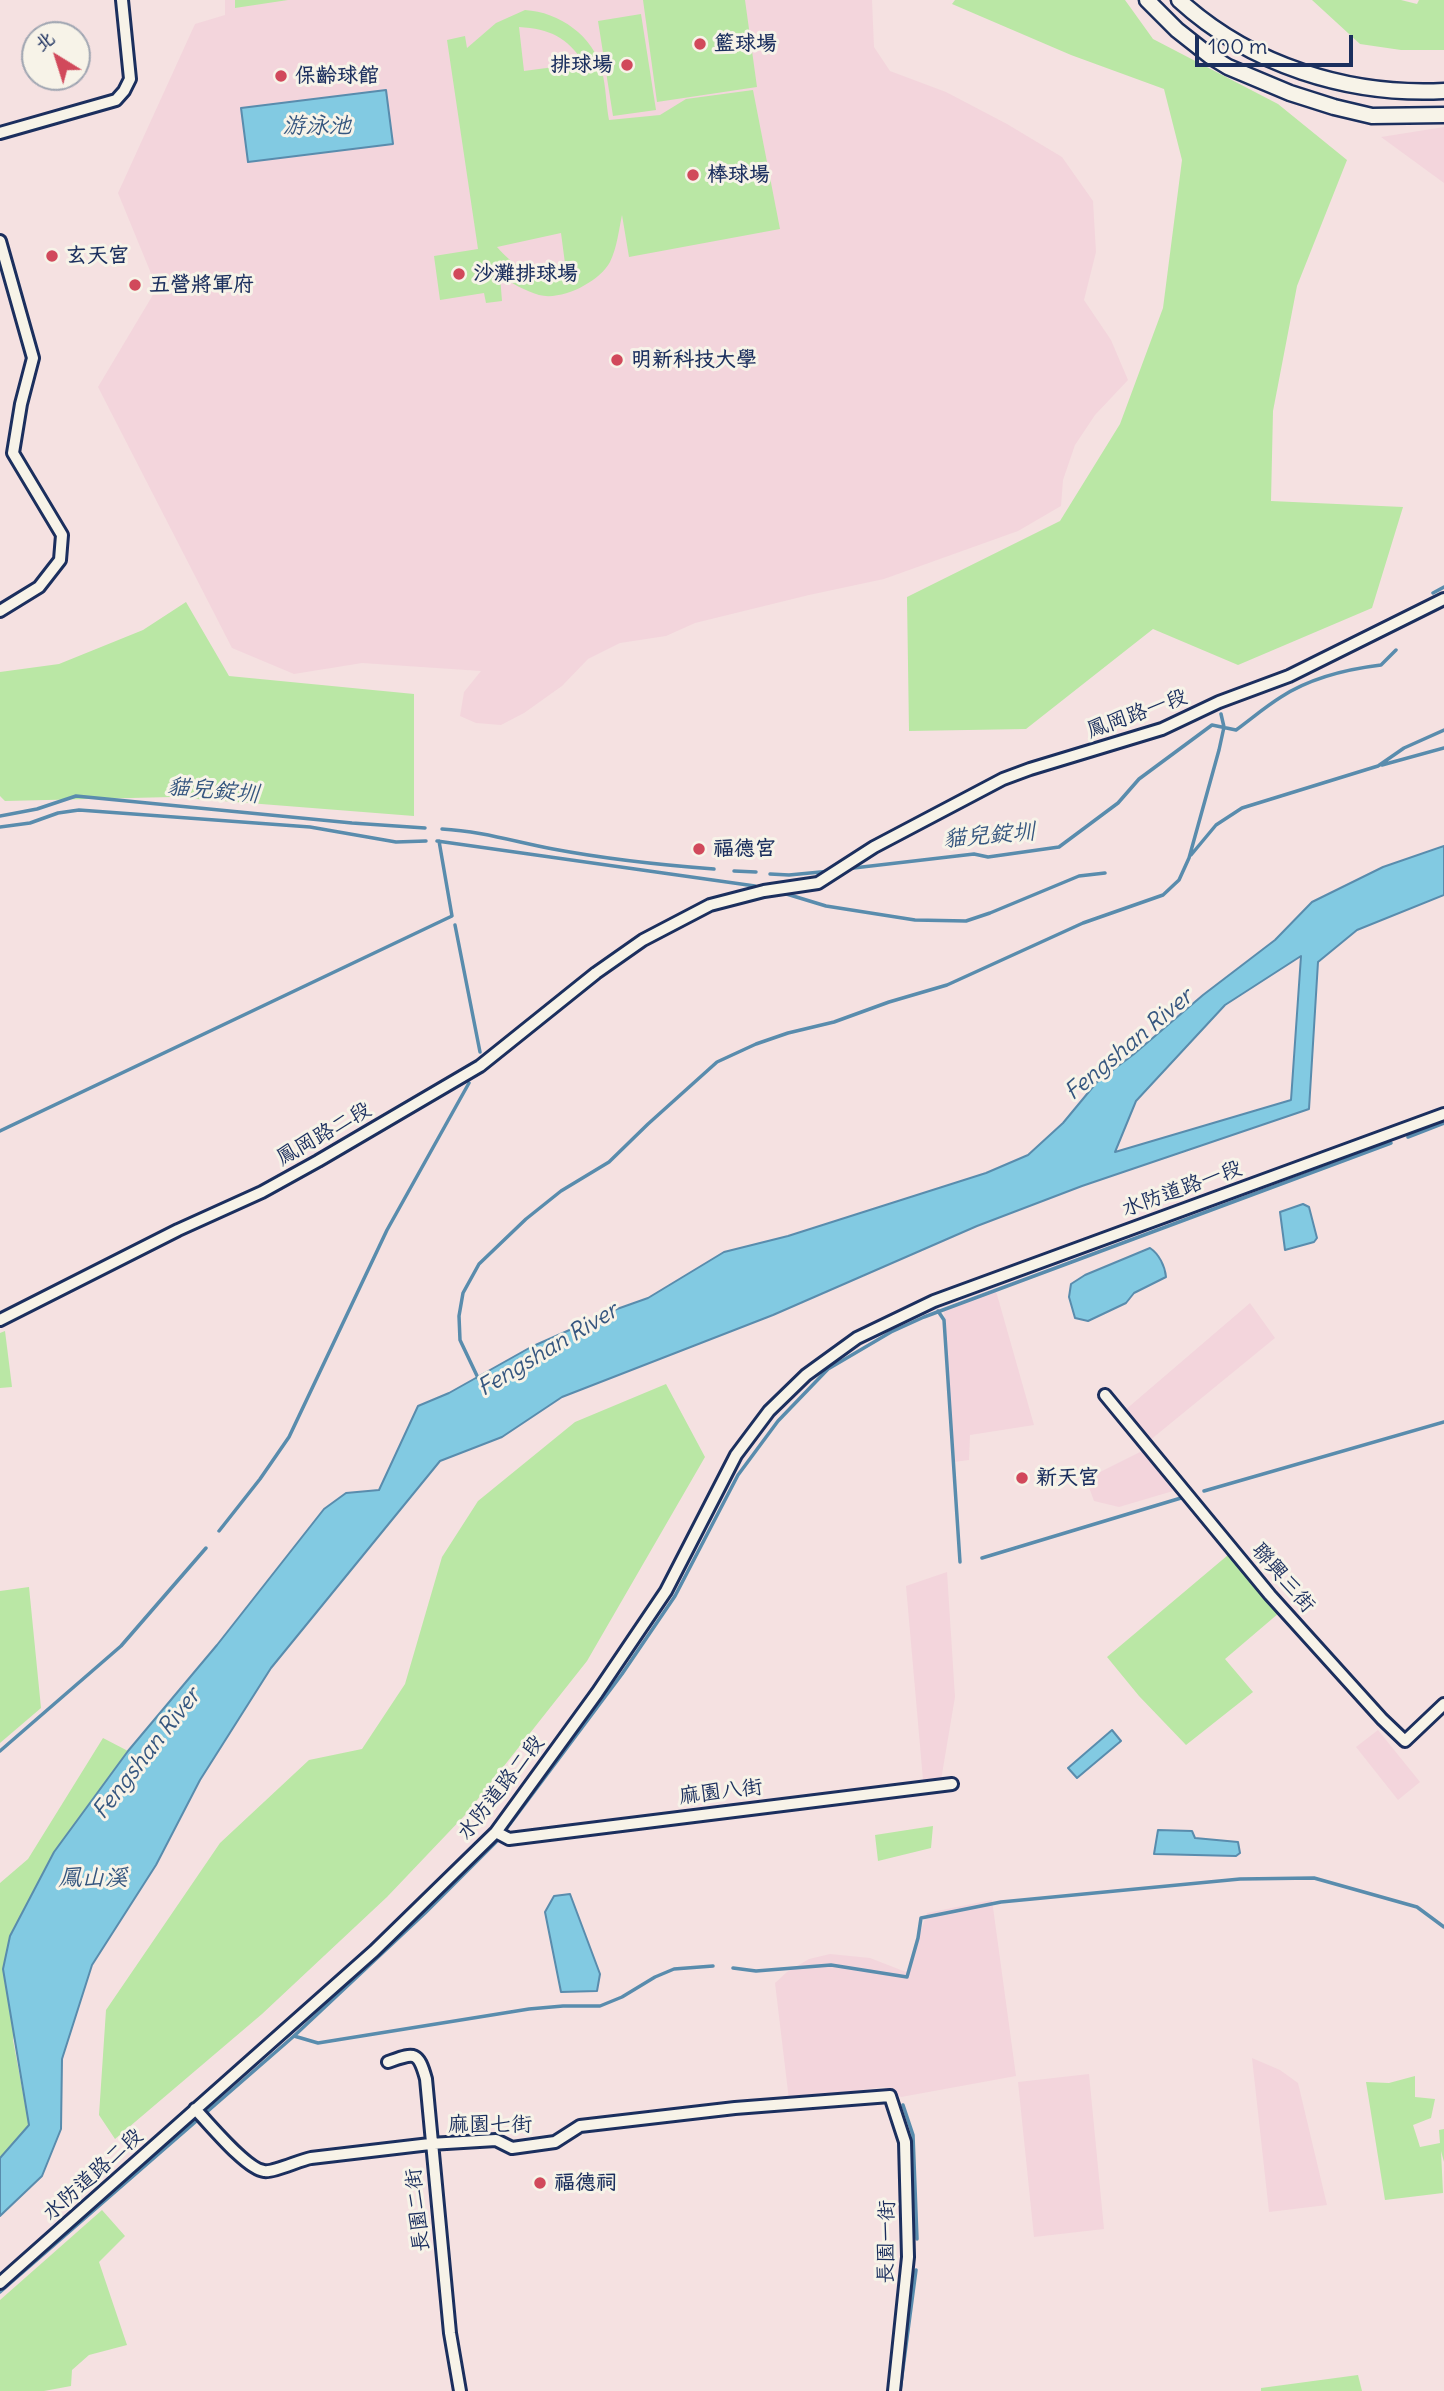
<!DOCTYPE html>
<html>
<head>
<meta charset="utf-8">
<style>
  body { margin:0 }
  #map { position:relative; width:1444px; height:2391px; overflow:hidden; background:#f5e1e1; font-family:Delius,"LXGW WenKai TC",sans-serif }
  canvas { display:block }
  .north { position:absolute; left:21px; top:21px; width:70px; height:70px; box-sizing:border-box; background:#f7f3e8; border:2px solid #9fa5b1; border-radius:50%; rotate:322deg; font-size:19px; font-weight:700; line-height:28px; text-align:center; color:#1b2f5e }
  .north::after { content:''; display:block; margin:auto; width:24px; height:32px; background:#d1495b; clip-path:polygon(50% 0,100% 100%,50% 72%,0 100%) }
  .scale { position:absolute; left:1195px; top:35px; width:158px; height:32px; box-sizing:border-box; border:4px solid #1b2f5e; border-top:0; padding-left:9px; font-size:21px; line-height:24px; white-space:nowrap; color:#1b2f5e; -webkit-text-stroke:5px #f7f3e8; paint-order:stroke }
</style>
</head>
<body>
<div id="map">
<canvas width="1444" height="2391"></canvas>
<div class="north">北</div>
<div class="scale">100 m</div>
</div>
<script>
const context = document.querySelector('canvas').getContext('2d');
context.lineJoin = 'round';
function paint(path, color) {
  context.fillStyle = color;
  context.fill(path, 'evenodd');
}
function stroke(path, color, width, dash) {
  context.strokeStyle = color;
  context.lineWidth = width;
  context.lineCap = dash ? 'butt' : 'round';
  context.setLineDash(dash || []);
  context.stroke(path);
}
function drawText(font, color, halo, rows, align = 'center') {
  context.font = font + ' Delius,"LXGW WenKai TC",sans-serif';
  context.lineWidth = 6;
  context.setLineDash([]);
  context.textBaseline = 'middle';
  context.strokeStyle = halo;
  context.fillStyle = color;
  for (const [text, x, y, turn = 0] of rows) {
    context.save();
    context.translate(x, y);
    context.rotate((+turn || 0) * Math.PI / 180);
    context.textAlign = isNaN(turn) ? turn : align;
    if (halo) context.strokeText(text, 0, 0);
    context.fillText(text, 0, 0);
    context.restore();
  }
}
paint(new Path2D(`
  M225 0H872L874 47 890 71 946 92 1007 124 1062 157 1093 201 1096 252 1084 300 1111 340 1128 380 1095 415 1075 445 1063 480 1061 506 1018 531 884 579 809 595 695 623 666 636 620 643 588 659 562 686 524 713 501 725 476 723 460 716 464 692 481 671 362 663 294 674 232 648 98 387 157 288 118 193 195 24 225 15Z
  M1444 127V183L1381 137Z
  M996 1291 1034 1425 970 1435 969 1460 954 1462 944 1310Z
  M1250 1303 1275 1338 1149 1441 1124 1411Z
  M1142 1451 1173 1491 1119 1507 1094 1501 1086 1479Z
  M947 1572 955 1697 941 1780H923L906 1586Z
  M1378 1730 1420 1782 1398 1800 1356 1747Z
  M992 1900 1016 2076 901 2097 884 2087 789 2100 775 1983 787 1972 809 1959 830 1954 870 1958 906 1972 927 1913Z
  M1252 2058 1280 2070 1298 2083 1327 2205 1269 2212Z
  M1089 2074 1104 2229 1034 2237 1018 2082Z`), '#f3d5dc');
paint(new Path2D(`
  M235 0H288L235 8Z
  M643 0H745L757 87 657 102Z
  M955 0H1125L1153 39 1278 104 1347 160 1297 286 1273 411 1271 501 1403 507 1372 608 1238 665 1153 629 1026 729 909 731 907 597 1060 521 1120 424 1163 308 1182 160 1164 89 1071 55 952 4Z
  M1312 0H1401L1417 4 1419 0H1444V50H1401L1360 44Z
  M525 10C559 12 594 36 602 71 606 87 606 104 609 120L660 115 686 99 753 90 780 229 629 257 622 215C619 229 617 248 610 262 599 282 562 301 539 295 525 291 512 283 500 276L502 301 486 303 484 293 440 300 434 256 478 249 447 40 465 36 467 48 496 23ZM519 27C550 29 567 37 584 63L524 71ZM561 233 566 271C534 281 518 270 497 247Z
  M641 14 656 110 613 116 598 21Z
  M186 602 229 676 414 694V816L172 797 5 801 0 796V672L59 664 143 630Z
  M5 1331 12 1387 0 1388V1333Z
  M666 1384 705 1457 587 1661 466 1814 387 1897 262 2014 115 2139 99 2115 106 2010 220 1843 309 1760 362 1749 405 1684 442 1557 478 1501 575 1422Z
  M1228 1555 1279 1613 1225 1659 1253 1692 1186 1745 1139 1696 1107 1657Z
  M29 1587 41 1708 0 1743V1591Z
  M103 1738 128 1751 54 1852 13 2040 29 2125 0 2158V1883L28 1859Z
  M933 1826 931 1848 878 1861 875 1835Z
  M1415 2076V2097L1435 2099 1431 2118 1413 2125 1420 2147 1440 2143 1439 2130 1444 2129V2162L1441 2151 1443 2193 1385 2200 1366 2082 1389 2083Z
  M102 2210 125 2236 99 2262 127 2345 89 2355 72 2370 71 2386 44 2391H0V2300Z
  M1358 2375 1362 2391H1261V2388Z`), '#bae7a5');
const water = new Path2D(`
  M386 90 393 144 248 162 241 108Z
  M1444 846V895L1357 930 1318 962 1309 1109 1082 1186 977 1226 773 1315 562 1397 502 1437 440 1461 271 1668 200 1780 156 1865 92 1965 62 2059 61 2129 42 2176 0 2216V2158L29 2125 3 1969 10 1936 54 1852 128 1751 217 1645 324 1509 346 1493 379 1490 418 1406 449 1393 531 1347 617 1309 648 1298 724 1252 788 1236 986 1173 1028 1155 1063 1123 1097 1082 1134 1054 1203 995 1275 940 1312 902 1383 867ZM1301 956 1291 1100 1115 1152 1136 1101 1225 1005Z
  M1303 1204 1309 1207 1317 1238 1314 1242 1285 1250 1280 1212Z
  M1150 1248C1159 1254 1165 1266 1166 1277L1134 1293 1126 1303 1088 1321 1075 1318 1069 1297 1071 1284 1085 1275Z
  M1112 1730 1121 1741 1077 1778 1068 1768Z
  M1158 1830 1192 1831 1195 1838 1238 1842 1240 1853 1236 1856 1154 1854Z
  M570 1894 600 1974 597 1991 561 1992 545 1912 554 1896Z`);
paint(water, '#82cae2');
stroke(water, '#598cad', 2);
stroke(new Path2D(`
  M1433 593 1444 587
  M1382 765 1444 748
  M0 816 37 809 76 796 352 823 425 828
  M0 827 30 823 58 813 79 810 310 827 396 842 426 841
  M442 829C481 831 516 842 553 849 606 859 661 865 714 869
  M437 841 755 886
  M1191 855 1216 825 1242 808 1378 766 1404 748 1444 730
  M845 869 974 854 988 857 1059 847 1118 803 1139 779 1212 725 1236 730C1251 719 1265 707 1281 697 1310 678 1348 669 1381 665L1396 650
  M734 871 756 872
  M770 874 789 875 831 871
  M780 892 826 906 915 920 966 921 990 913 1079 876 1105 873
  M455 925 480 1052
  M0 1131 452 916 439 841
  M1408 1137 1444 1123
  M938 1311 944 1320 960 1562
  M479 1380 460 1340 459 1316 463 1293 479 1264 526 1219 561 1191 609 1162 648 1124 717 1062 756 1044 788 1033 834 1022 889 1002 947 985 1083 923 1163 895 1179 880 1189 858 1219 750 1224 727 1221 714
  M1204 1491 1444 1422
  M219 1531 260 1479 289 1437 387 1230 469 1083
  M982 1558 1181 1498
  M0 1751 121 1646 206 1548
  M733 1968 756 1971 831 1965 907 1977 918 1938 921 1918 1001 1902 1240 1879 1314 1878 1417 1907 1444 1927
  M294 2036 318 2043 529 2009 563 2006H600L622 1997 655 1977 674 1969 713 1966
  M903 2105 913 2135 917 2239
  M0 2292 294 2036 425 1913 498 1840 622 1674 675 1596 738 1475 778 1421 828 1369 891 1332 924 1317 1391 1143
  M900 2391 916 2270`), '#598cad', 3.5);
const minor = new Path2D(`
  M0 133 116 100 124 91 130 79 122 0
  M0 241 33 358 21 404 13 453 62 535 60 560 39 587 0 611
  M0 1320 178 1230 262 1192 318 1161 480 1066 596 973 643 940 710 905 764 891 818 883 874 847 1003 779 1030 769 1162 729 1219 702 1289 676 1444 599
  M1105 1395 1270 1595 1382 1719 1405 1741 1444 1704
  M496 1832 509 1839 952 1784
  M388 2062C414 2053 418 2050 426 2079L450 2333 460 2391
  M195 2109C209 2123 246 2169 264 2171 272 2173 300 2160 311 2158L430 2144 496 2140 512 2148 555 2142 580 2126 735 2108 890 2096 905 2142 908 2257 894 2391
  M0 2283 374 1951 496 1832 597 1693 666 1591 736 1455 769 1411 806 1375 857 1338 934 1301 1444 1114`);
const major = new Path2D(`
  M1147 0 1177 30 1210 56 1228 67 1290 93 1334 107 1372 116 1444 115
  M1179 0C1250 65 1348 96 1444 91`);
stroke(minor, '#1b2f5e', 16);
stroke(major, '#1b2f5e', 19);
stroke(minor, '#f7f3e8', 10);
stroke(major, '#f7f3e8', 14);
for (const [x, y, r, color] of [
  [700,44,7,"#d1495b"],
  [627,65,7,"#d1495b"],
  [281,76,7,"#d1495b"],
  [693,175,7,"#d1495b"],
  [52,256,7,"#d1495b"],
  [459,274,7,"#d1495b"],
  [135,285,7,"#d1495b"],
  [617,360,7,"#d1495b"],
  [699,849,7,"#d1495b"],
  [1022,1478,7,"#d1495b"],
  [540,2183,7,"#d1495b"]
]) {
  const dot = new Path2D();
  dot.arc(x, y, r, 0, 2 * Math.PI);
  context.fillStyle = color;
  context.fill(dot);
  stroke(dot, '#f7f3e8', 2.5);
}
drawText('bold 21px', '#1b2f5e', '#f7f3e8', [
  ["籃球場",714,44],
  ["排球場",613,65,"right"],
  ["保齡球館",295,76],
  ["棒球場",707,175],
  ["玄天宮",66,256],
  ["沙灘排球場",473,274],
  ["五營將軍府",149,285],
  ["明新科技大學",631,360],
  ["福德宫",713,849],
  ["新天宫",1036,1478],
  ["福德祠",554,2183]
], 'left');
drawText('21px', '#1b2f5e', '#f7f3e8', [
  ["鳳岡路一段",1137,714,-20],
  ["鳳岡路二段",324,1134,-30],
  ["水防道路一段",1182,1189,-20],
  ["聯興三街",1283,1578,49],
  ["水防道路二段",501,1788,-52],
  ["麻園八街",721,1792,-7],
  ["麻園七街",490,2125],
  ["水防道路二段",93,2175,-42],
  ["長園二街",418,2210,-96],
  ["長園一街",887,2242,-89]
]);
drawText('italic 23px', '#35567f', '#f7f3e8', [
  ["游泳池",317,126],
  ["貓兒錠圳",213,791,5],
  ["貓兒錠圳",989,836,-5],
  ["Fengshan River",1129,1045,-40],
  ["Fengshan River",548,1350,-31],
  ["Fengshan River",147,1754,-52],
  ["鳳山溪",93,1878]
]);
</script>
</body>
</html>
